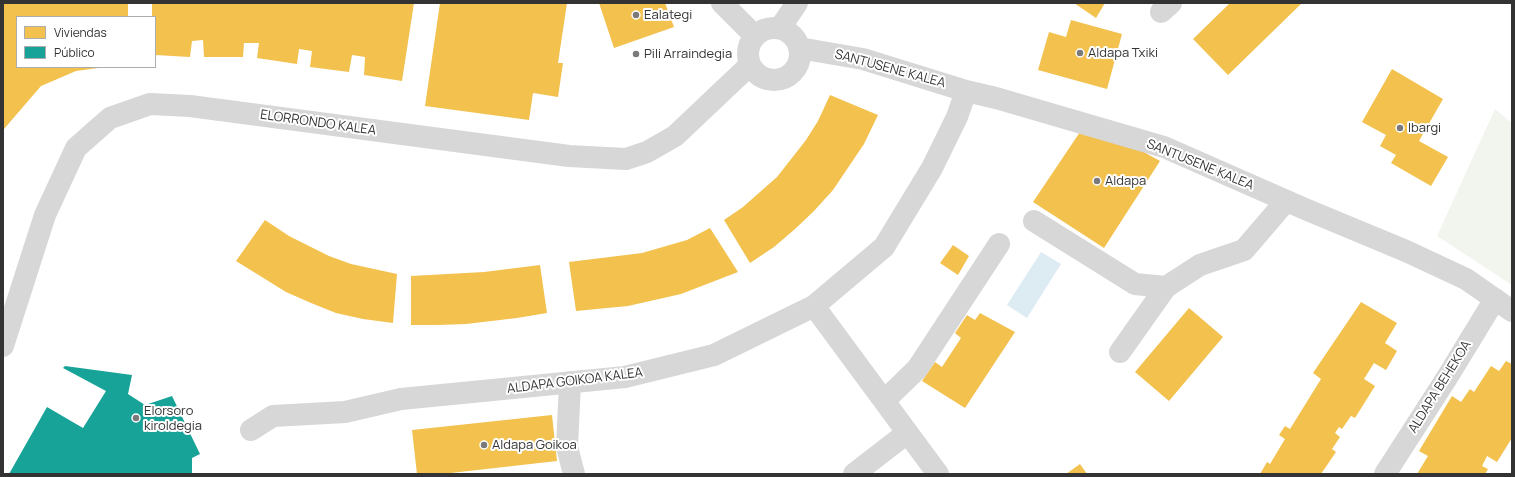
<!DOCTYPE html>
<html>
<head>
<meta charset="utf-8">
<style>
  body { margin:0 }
  #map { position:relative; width:1515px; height:477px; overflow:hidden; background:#fff; font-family:Manrope,sans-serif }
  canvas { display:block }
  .frame { position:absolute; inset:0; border:4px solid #333; pointer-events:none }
  .legend { position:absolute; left:16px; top:16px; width:140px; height:52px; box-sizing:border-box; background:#fff; border:1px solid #adadad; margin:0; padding:5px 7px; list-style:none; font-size:12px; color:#333 }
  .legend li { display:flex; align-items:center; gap:8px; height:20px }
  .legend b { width:20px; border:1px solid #adadad }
</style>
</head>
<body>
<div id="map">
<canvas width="1515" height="477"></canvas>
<div class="frame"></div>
<ul class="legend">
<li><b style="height:11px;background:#f2c14e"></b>Viviendas</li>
<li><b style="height:11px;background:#17a398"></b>Público</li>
</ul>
</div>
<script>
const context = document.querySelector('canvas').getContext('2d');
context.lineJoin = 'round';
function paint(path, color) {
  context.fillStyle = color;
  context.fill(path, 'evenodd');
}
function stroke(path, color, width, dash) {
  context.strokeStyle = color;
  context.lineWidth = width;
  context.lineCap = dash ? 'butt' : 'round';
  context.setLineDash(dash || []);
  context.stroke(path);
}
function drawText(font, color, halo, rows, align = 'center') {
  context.font = font + ' Manrope,sans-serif';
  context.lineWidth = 4;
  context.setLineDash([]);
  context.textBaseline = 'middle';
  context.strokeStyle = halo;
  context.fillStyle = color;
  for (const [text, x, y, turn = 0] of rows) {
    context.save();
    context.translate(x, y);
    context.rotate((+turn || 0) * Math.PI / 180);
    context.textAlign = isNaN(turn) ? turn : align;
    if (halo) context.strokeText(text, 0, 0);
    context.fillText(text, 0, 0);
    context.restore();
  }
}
paint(new Path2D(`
  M1495 109 1512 123V285L1437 236Z`), '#f1f5ed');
paint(new Path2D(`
  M1041 252 1061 264 1027 318 1007 305Z`), '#ddebf3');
paint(new Path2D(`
  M3 3H128V17H17V67L98 68 76 71 41 86 4 129 3 128Z
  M152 3H414L402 81 364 75 365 57 352 55 349 72 310 67 312 51 299 49 297 64 257 58 259 43H244L243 57H204L203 40 192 41 190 57 155 55V17H152Z
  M440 3H567L558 63H563L558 97 533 93 529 120 425 106Z
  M599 3H665L674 27 614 48Z
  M1074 3H1105L1096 18Z
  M1230 3H1302L1228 75 1193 39Z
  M1071 20 1122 34 1107 89 1038 70 1049 32 1066 37Z
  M1392 69 1443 99 1419 141 1448 157 1431 186 1391 163 1396 155 1380 146 1386 135 1362 122Z
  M830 95 878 115 864 144 833 190 814 211 795 229 774 247 750 263 724 220 743 207 777 177 806 140 818 121Z
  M1080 132 1133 146 1160 161 1104 248 1033 202Z
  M265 220 289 236 329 256 351 264 397 274 393 323 363 319 336 313 311 303 286 292 236 261Z
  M710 228 738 272 681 294 628 306 576 311 569 262 642 253 687 240Z
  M953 245 969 256 958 275 940 263Z
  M540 265 547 313 517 318 466 324 438 325H411V276L484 272Z
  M1361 302 1397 323 1385 343 1397 351 1386 370 1374 363 1364 379 1375 386 1355 418 1351 416 1342 429 1339 427 1335 433 1340 437 1332 449 1336 452 1321 474H1260L1267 462 1270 464 1285 439 1279 435 1285 426 1290 429 1321 379 1313 373Z
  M1189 308 1223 337 1169 401 1135 372Z
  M980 313 1015 332 965 408 922 381 935 362 942 367 961 338 955 333 967 315 975 320Z
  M1506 361 1512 364V438L1497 462 1487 456 1482 466 1488 469 1485 474H1417L1428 456 1419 451 1452 396 1461 402 1470 389 1474 392 1491 366 1499 371Z
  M552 415 557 461 442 474H417L412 430Z
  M1080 464 1087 474H1066Z`), '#f2c14e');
paint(new Path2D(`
  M65 366 132 375 128 394 145 405 172 396 200 454 192 458V474H9L47 407 83 428 106 391 63 368Z`), '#17a398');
stroke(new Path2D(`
  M722 3 755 36
  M1161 12 1171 3
  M780 28 797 3
  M748 54a26 26 0 1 1 52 0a26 26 0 1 1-52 0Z
  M799 48 863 59 966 91 996 98 1164 147 1305 209 1406 251 1466 279 1512 311
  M1034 221 1135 284 1166 287
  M814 306 938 474
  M3 346 45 215 76 148 110 118 150 104 190 106 569 156 626 159 647 152 675 136 750 65
  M1120 352 1166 287 1200 265 1244 250 1286 201
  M570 382 567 447 574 474
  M884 401 917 369 999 244
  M251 430 273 416 345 412 401 399 625 377 714 355 814 306 884 247 932 168 957 117 966 91
  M854 474 907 433
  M1385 474 1448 376 1495 299`), '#d7d7d7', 22);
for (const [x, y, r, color] of [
  [636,15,4,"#7a7a7a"],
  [1080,53,4,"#7a7a7a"],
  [636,54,4,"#7a7a7a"],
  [1400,128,4,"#7a7a7a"],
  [1097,181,4,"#7a7a7a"],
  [136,418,4,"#7a7a7a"],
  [484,445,4,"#7a7a7a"]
]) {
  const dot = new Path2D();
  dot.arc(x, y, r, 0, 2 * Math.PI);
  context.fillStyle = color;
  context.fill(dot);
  stroke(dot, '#fff', 1.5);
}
drawText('13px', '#333', '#fff', [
  ["Ealategi",644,15],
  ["Aldapa Txiki",1088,53],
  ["Pili Arraindegia",644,54],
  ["Ibargi",1408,128],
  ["Aldapa",1105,181],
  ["Elorsoro",144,411],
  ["kiroldegia",144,426],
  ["Aldapa Goikoa",492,445]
], 'left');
drawText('13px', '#333', '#fff', [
  ["SANTUSENE KALEA",890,69,15],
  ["ELORRONDO KALEA",318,123,8],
  ["SANTUSENE KALEA",1200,165,22],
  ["ALDAPA GOIKOA KALEA",575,381,-7],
  ["ALDAPA BEHEKOA",1440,387,-58]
]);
</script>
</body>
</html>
